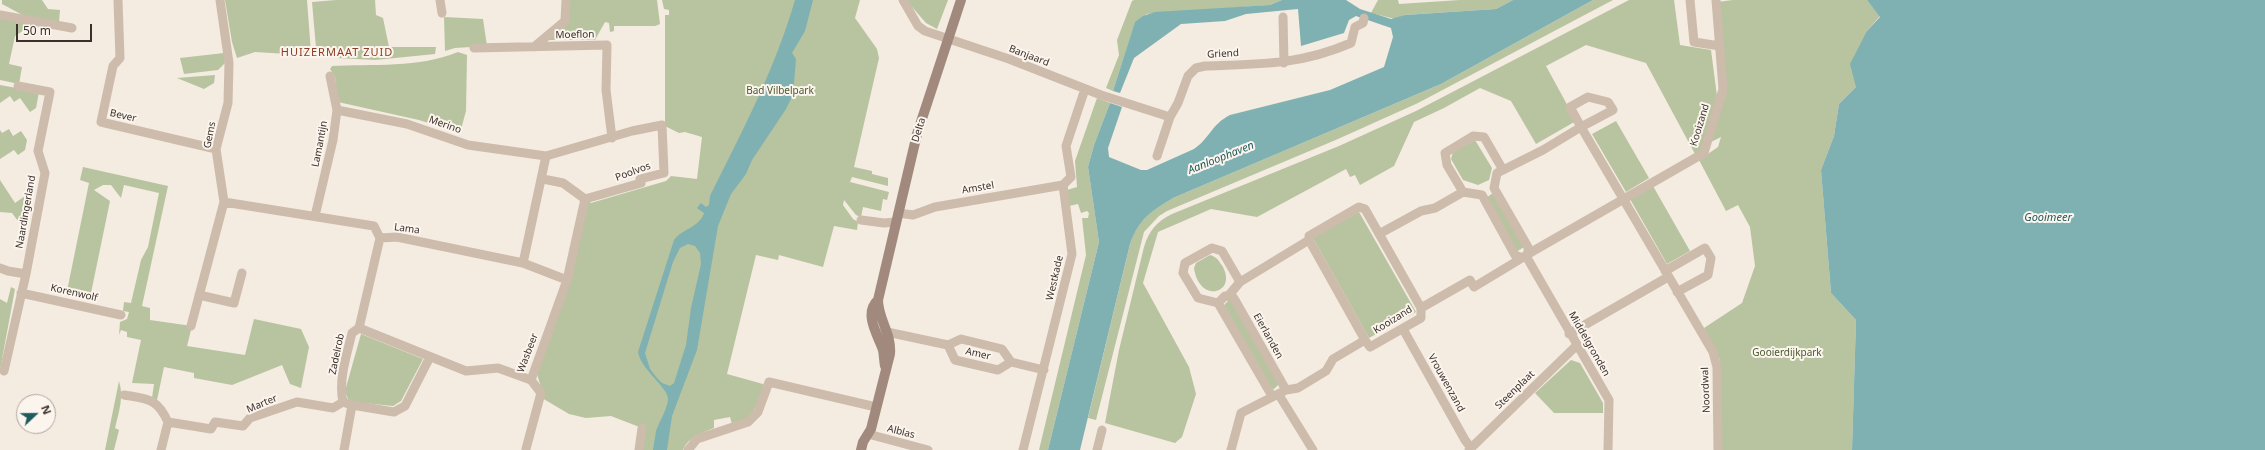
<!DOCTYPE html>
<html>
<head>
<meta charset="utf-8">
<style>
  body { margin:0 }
  #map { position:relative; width:2265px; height:450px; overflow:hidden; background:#f4ebe1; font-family:"Noto Sans",sans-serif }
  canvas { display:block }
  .north { position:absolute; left:16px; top:394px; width:40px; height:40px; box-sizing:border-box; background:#fbf5ee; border:1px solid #aea6a0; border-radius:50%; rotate:68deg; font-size:11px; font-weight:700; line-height:16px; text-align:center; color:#3b302b }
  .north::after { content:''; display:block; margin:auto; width:14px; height:18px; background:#1f5a5e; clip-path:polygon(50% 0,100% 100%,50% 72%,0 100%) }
  .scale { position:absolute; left:16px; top:24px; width:76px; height:18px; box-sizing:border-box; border:2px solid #3b302b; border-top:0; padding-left:5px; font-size:12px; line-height:14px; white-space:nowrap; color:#3b302b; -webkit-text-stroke:3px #fbf5ee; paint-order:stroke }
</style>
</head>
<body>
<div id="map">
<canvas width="2265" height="450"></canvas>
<div class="north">N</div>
<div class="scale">50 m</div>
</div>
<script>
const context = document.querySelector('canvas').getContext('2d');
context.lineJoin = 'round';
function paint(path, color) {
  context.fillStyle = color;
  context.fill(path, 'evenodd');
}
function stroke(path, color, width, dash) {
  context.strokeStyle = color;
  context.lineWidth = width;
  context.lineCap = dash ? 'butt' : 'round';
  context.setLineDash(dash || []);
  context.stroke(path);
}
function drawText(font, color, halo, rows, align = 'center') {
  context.font = font + ' "Noto Sans",sans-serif';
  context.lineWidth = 4;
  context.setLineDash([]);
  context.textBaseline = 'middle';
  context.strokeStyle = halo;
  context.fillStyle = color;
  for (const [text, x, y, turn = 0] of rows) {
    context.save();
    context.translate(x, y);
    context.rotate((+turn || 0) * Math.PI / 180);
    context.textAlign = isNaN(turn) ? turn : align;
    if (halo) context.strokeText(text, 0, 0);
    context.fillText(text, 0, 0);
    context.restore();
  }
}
paint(new Path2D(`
  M2 0H42L48 9 60 10 59 22 32 20 2 4Z
  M225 0H307L311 53 305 55 255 52 237 58 232 42Z
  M336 0H375L376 15 383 18 389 47H436L435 54 375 60 319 57 316 48 312 2Z
  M563 0H657L660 24 655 26H614V31L610 32 609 23 605 22 595 40H548L561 24Z
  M662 0H860L855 18 877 49 879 58 854 167 872 171V174L888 178V186L852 177 850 182 889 192 887 200 883 199 881 211 863 207 861 217 856 215 844 200 843 205 853 219 858 222 857 230 834 226 823 267 779 255 778 260 756 255 727 374 763 384 765 389 750 417 732 424 730 417 714 420V428C702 433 688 437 683 450H639L642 428 611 416 586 418 569 414 542 398 543 394 537 374 585 199 591 203 666 181 671 176 697 179 702 137 685 132 679 133 665 126V15H669V10L664 9Z
  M906 0H948L937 29 926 23Z
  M1134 0H1282L1270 5 1147 14 1135 23 1113 91 1106 88 1119 55 1117 40 1132 1Z
  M1378 0H1398L1399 4 1460 0H1513L1496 9 1405 15 1395 19 1371 13Z
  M1593 0H1613L1418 103 1338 139 1167 211 1159 216 1144 232 1096 420 1088 418 1130 244C1139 218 1151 211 1173 198L1441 84Z
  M1629 0H1674L1680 45 1711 50 1717 96 1701 150 1695 154 1646 63 1586 45 1546 66 1576 121 1536 144 1511 101 1480 88 1444 108 1414 122 1394 166 1360 185 1355 175 1350 177 1346 169 1257 217 1211 209 1158 232 1143 283 1189 367 1196 394 1182 437 1175 443 1105 423 1119 350 1144 247C1149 231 1156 222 1172 214L1339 146 1416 111Z
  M1733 0H1867L1880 16 1867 31 1856 87 1839 104 1834 136 1821 170 1831 293 1856 320 1852 450H1721L1720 360 1704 328 1742 303 1755 266 1750 227 1738 205 1726 211 1699 160 1718 147 1721 137 1711 142 1726 93 1717 2Z
  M444 17 483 19 487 46 455 48 445 51Z
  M0 18 32 25 15 36 9 64 22 67 19 84 0 80Z
  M458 52 467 55 466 111 460 133 419 120 338 102 335 77 330 69 332 66C371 64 420 68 458 52Z
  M224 53 225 63 218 70 184 74 180 58Z
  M215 75 214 83 204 89 177 78Z
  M0 85 39 92 36 108 30 112 20 98 14 102 10 96 0 103Z
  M1097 98 1110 103 1094 145 1088 167 1099 242 1048 450H1039L1086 255 1082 218H1088L1089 213 1087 211 1081 213 1078 204 1069 206 1067 190 1077 187 1075 161Z
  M1616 121 1649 178 1626 192 1592 134Z
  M9 129 13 136 21 131 27 140 25 150 18 155 14 150 0 159V130L2 133Z
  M1475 140 1492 168 1489 180 1478 185 1463 180 1451 159 1453 152Z
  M83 167 168 186 142 306 150 308V320L192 326 187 346 245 355 254 319 301 329 309 347 301 388 290 384 282 365 232 385 194 378V373L164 367 157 400 152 398 154 384 132 383 141 340 127 337V332L121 330 119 335 120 322 127 319 129 312 123 311 124 302 131 303 141 260 148 247 159 193 124 185 121 198 111 185H103L94 190 110 201 91 293 66 296 89 183 80 180Z
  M0 180 15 203 25 196 21 225 12 213 0 212Z
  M1653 186 1690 251 1667 264 1630 199Z
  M1493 193 1524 247 1516 252 1486 198Z
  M1359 212 1416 312 1369 338 1313 238Z
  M1210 255C1217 257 1219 261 1223 267 1237 294 1199 304 1194 268L1196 263Z
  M11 287 15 289 0 370V299L7 303Z
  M1229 300H1232L1279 384 1274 389 1271 388 1224 305Z
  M361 334 423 359 401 401 393 406 354 402 348 399 345 391Z
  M1571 360 1580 363 1603 403V413H1554L1535 393Z
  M119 381C124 396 119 412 115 428L119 430 114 450H105Z`), '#b8c4a0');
paint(new Path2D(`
  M795 0H813L805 31 792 53 796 59 793 95 786 109 752 160 746 174 731 194 718 226 697 350 672 416 667 450H653C654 444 655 437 656 431 659 422 668 408 668 399 668 387 641 370 638 352L674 240C682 229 700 227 704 213L697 208 701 203 706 207 709 205 710 196C742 132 775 69 795 0ZM688 244 695 246 700 253 701 264 691 308 686 345 674 383 670 386 662 383 657 378 650 369 645 353 673 262 680 248Z
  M1282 0H1346L1360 9 1391 19 1405 15 1496 9 1513 0H1593L1441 84 1173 198C1151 211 1139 219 1130 244L1080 450H1048L1099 242 1088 167 1094 145 1110 103 1122 107 1108 148 1109 157 1141 170H1147L1194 149C1209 139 1212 124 1230 115L1330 90 1384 67 1393 37 1391 28 1356 16 1349 20 1344 33 1301 46 1298 9 1246 14 1225 21 1181 24 1134 58 1120 93 1113 91 1135 22 1143 16 1155 12 1270 5Z
  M1867 0H2265V450H1852L1856 320 1831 293 1821 170 1834 136 1839 104 1856 87 1850 64 1867 31 1880 17Z`), '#7fb0b2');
stroke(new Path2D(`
  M118 0 120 58 113 66 101 122 216 149
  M440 0 442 13
  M903 0 918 26 925 31 1009 59 1101 95 1170 117
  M1690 0 1694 42 1720 46
  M0 15 72 28
  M1283 17 1284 63
  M534 47 565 21 566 0
  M474 48 607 45 606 90 612 138
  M1588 97 1608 102 1613 110 1581 127 1570 107Z
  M337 110 407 124 468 145 546 156
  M1157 156 1170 117 1178 103 1188 76 1196 68 1205 66C1260 64 1300 65 1351 43L1355 27 1363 23 1364 18
  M1494 188 1497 173 1543 150 1581 127 1713 352 1717 367 1718 450
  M1494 188 1528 247V254L1522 258 1515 255 1482 195 1463 192 1447 165 1445 153 1473 136 1484 137 1503 170
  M224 202 374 226 380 238
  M898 213 913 215 935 207 1063 185
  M315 216 333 140 337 110 330 76
  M861 220 884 223 896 222
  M1379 234 1421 211 1435 208 1463 192
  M380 238 397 237 523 263 567 280
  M1528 254 1704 153 1723 89 1716 0
  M1526 256 1609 400 1608 450
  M523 263 546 156 632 131 662 125 664 173 640 179 641 183 585 199
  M0 268 8 271 26 274
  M1665 271 1705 248 1711 258 1708 275 1677 292
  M1240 282 1309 240
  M21 293 121 315
  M199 295 234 303 242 273
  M1218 303 1198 298 1183 273 1185 263 1212 248 1222 251 1240 282 1229 295
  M191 326 224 202 216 149 228 103 229 63 220 0
  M359 328 466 371 498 368 531 380 567 280 585 199 563 183 543 179
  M1403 329 1465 440 1471 448
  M880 333 887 332 948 345 955 360 998 370 1011 362 1044 370
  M1569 334 1668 277
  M1365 340 1309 240V236L1359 207 1365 209 1421 308
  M948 345 961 339 1002 349 1011 362
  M4 371 26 274 45 173 38 151 50 92 18 86
  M124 395C148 399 157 398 168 422L211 429 215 422 243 426 250 418 297 402 333 408 343 402
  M1279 395 1313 450
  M1272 396 1218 303 1225 296 1233 297 1235 300 1286 390
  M352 405 394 412 405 406 430 357
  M868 434 928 450
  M526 449 541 393 531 380
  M161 450 168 422
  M344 450 352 405 343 402C338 380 347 354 352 333L359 328 380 238
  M639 450 642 428
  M688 450 697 439 748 422 758 412 769 382 876 407
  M1023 450 1072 254 1063 185 1071 177 1066 146 1085 89
  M1097 450 1102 430
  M1231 450 1241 413 1286 390 1298 388 1326 371 1333 359 1365 340 1370 347 1421 318V308L1470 280 1474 287 1522 258
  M1469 450 1576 346`), '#cdbbac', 9);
stroke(new Path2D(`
  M878 300C863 314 878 335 883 350 884 355 884 361 885 366
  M861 450 863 442 871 429 890 354C892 334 878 319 878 300L917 134 961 0`), '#a18a7d', 10);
drawText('10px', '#3b302b', '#fbf5ee', [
  ["Moeflon",575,35,-1],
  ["Griend",1223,54,-3],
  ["Banjaard",1029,56,21],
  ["Bever",123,116,13],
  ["Merino",445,125,20],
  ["Kooizand",1700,125,-73],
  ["Delta",919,130,-73],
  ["Gems",210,135,-79],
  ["Lamantijn",320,144,-79],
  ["Poolvos",633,172,-20],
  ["Amstel",978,188,-10],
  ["Naardingerland",26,212,-80],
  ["Lama",407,229,8],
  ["Westkade",1055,278,-77],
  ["Korenwolf",74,293,13],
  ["Kooizand",1393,320,-32],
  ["Eierlanden",1268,336,61],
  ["Middelgronden",1589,344,60],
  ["Wasbeer",528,353,-69],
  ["Zadelrob",337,354,-78],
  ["Amer",978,354,13],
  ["Vrouwenzand",1446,383,61],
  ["Steenplaat",1515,390,-44],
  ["Noordwal",1706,390,-92],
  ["Marter",262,404,-23],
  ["Alblas",901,432,14]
]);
drawText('10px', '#4a5a2e', '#fbf5ee', [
  ["Bad Vilbelpark",780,91],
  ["Gooierdijkpark",1787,353]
]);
context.letterSpacing = '1px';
drawText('11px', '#8c3b22', '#fbf5ee', [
  ["HUIZERMAAT ZUID",337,53]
]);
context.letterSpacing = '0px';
drawText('italic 11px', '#1f5a5e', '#fbf5ee', [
  ["Aanloophaven",1221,158,-22],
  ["Gooimeer",2048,218]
]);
</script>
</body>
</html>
